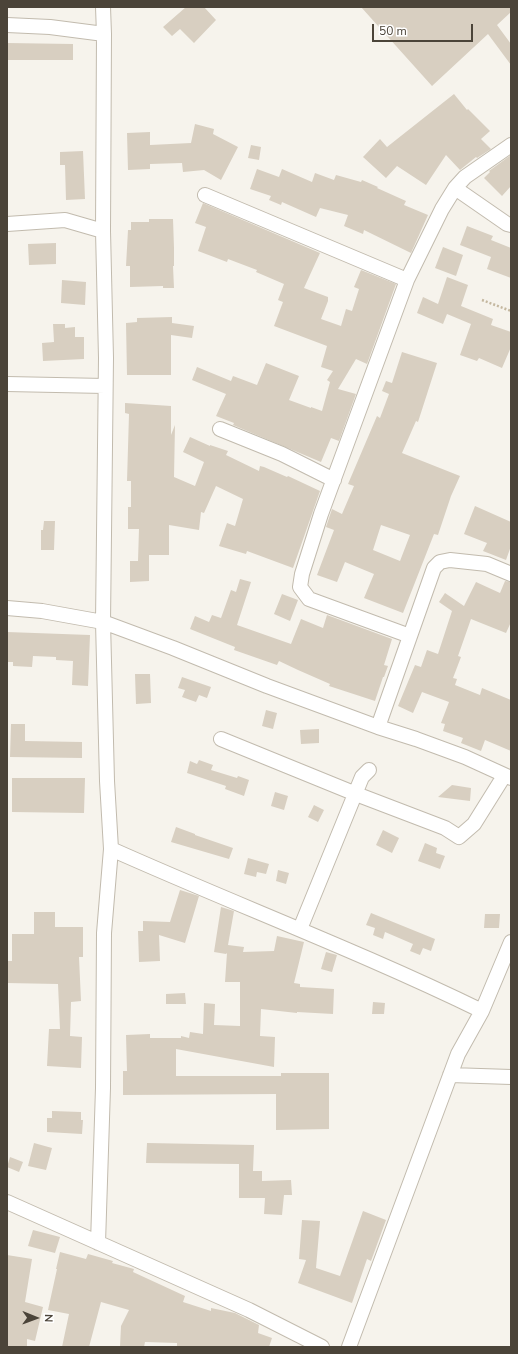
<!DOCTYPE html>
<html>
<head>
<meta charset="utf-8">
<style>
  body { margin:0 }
  #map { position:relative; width:518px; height:1354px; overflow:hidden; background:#f6f3ec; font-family:"Nunito Sans",sans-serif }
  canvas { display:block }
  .frame { position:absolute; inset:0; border:8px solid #4b4439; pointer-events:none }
  .north { position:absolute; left:16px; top:1298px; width:40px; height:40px; -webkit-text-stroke:3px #fff; paint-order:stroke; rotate:91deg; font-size:11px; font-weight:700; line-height:16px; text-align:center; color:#4b4439 }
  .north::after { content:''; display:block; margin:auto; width:14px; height:18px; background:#4b4439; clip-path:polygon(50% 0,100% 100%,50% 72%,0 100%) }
  .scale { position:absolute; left:372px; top:24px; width:101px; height:18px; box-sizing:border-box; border:2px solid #4b4439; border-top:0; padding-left:5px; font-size:12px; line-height:14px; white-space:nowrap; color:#4b4439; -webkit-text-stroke:3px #fff; paint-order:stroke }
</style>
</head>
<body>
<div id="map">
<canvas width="518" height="1354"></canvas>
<div class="frame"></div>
<div class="north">N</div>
<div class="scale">50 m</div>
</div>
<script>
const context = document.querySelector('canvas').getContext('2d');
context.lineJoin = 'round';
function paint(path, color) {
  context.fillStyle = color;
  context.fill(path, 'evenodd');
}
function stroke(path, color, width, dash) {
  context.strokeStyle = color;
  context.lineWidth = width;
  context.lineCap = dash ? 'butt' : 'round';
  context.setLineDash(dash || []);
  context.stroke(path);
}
paint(new Path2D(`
  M186 7H204L216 20 194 43 180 29 172 36 163 27Z
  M361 7H511V12L497 25 511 44V65L488 34 432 86Z
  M7 43 73 44V60H7Z
  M454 94 467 110 468 109 490 131 481 139 491 149 477 158 476 157 460 170 446 155 426 185 397 166 386 178 363 157 380 139 387 147Z
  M195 124 214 129 213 134 238 147 221 180 204 170 183 172 182 163 150 164V169L128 170 127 133 150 132V145L191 143Z
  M251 145 261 147 259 160 248 158Z
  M83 151 85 199 66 200 65 165H60V152Z
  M511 155V186L502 196 484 178 490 172 489 171Z
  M257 169 279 177 282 169 312 182 315 173 334 180 336 175 361 182 362 180 378 187 377 188 406 201 404 205 428 215 411 253 364 230 363 234 344 226 348 215 320 208 316 217 282 202 281 205 269 200 271 196 250 189Z
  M203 203 320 253 304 288 328 297V301L321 319 341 326 346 309 352 311 359 289 354 287 361 270 396 284 367 364 356 359 338 389 356 394 339 441 331 438 321 462 233 425 234 423 216 416 226 394 192 380 197 367 231 381 233 376 257 385 266 363 299 376 289 400 311 408V407L322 411 330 382 327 380 333 371 321 367 327 346 274 326 283 302 278 300 284 284 256 272 257 270 228 259 227 262 198 251 206 227 195 223Z
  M149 219H173L174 248V266H173L174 288H163V286L130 287V266H126L128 230H131V222H149Z
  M467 226 493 236 491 240 511 248V278L487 269 491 257 460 245Z
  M56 243V264L29 265 28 244Z
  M443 247 463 255 456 276 435 268Z
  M447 277 468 285 461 306 493 319 491 325 511 332V347L502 368 479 358 477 361 460 355 471 324 447 314 443 324 417 313 423 297 438 304Z
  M62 280 86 282 85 305 61 303Z
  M172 317V323L194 326 192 338 171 335V375H127L126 323 137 322V318Z
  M53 324H65V328L75 327V337H84V359L43 361 42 343 54 342Z
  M402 352 437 363 418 422 416 421 402 453 460 476 451 496 438 535 434 534 403 613 364 598 374 574 345 562 337 582 317 575 334 530 326 527 332 509 342 514 354 486 348 484 377 416 380 418 389 394 382 391 386 381 392 383ZM381 525 410 535 400 561 373 550Z
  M125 403 171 406V435L175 425 174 477 195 486 204 462 183 452 190 437 210 446V445L228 451 226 455 259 471 260 466 264 467 287 477 288 476 320 491 293 568 247 551 246 554 219 546 227 523 235 526 243 499 216 486 204 513 201 512 199 530 169 525V555H149V581L130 582V561H138L139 529H128V507H131V481H127L129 414 125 413Z
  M475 506 511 522V546L506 560 483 551 487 543 464 534Z
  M44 521H55L54 550H41V530H43Z
  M240 579 251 582 237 625 291 644 301 619 323 628 327 615 392 639 384 665 388 666 384 677H383L375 701 329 686 330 684 298 670V668V670L279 661 277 665 234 650 235 647 190 629 195 616 209 622 212 615 221 618 231 590 236 592Z
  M505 581 511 582V622L506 633 471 619 458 656 461 657 453 678 457 679 455 685 480 695 482 688 511 700V751L485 740 481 751 461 743 463 738 443 731 445 724 441 723 449 702 422 692 413 713 398 706 415 665 421 667 427 650 438 654 452 611 439 602 445 593 464 606 476 582 500 593Z
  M282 594 298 600 290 621 274 614Z
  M7 632 90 635 88 686 72 685 73 661 56 660V657L33 656 32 667 13 666V662H7Z
  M135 674H150L151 703 136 704Z
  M182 677 211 687 207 698 199 695 196 702 182 697 185 690 178 688Z
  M266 710 277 713 273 729 262 726Z
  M11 724H25V741L82 742V758L10 757Z
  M319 729V743L301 744 300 730Z
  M199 760 213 765 211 770 237 778 238 776 249 780 244 796 225 789 226 786 187 773 190 761 197 764Z
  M12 778H85L84 813 12 812Z
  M452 785 471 788 470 801 438 797Z
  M275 792 288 796 284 810 271 806Z
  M314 805 324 810 318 822 308 817Z
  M176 827 195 834V835L233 848 229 859 171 842Z
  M383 830 399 838 392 853 376 845Z
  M425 843 437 848 436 853 445 856 440 869 418 861Z
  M248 858 269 864 266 874 257 872 256 877 244 874Z
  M278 870 289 873 286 884 276 881Z
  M180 890 199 896 185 943 159 935 160 961 139 962 138 931H143V921L170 922Z
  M221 907 234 911 228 945 244 947 243 952 274 951 277 936 304 942 294 983 300 984V987L334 989 333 1014 297 1012V1013L261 1009 260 1036 275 1037 274 1067 176 1049V1076H281V1073H329V1129L276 1130V1094L123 1095V1071H127L126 1035 150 1034V1038H181V1036L189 1038 190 1032 203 1034 204 1003 215 1004 214 1025 240 1026V982H225L227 953 226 954 214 952Z
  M34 912H55V927H83V957H79L81 1001 71 1002 70 1036 82 1037 81 1068 47 1066 49 1029H60L58 984 7 983V961H12V934H34Z
  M371 913 435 939 431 951 423 948 420 955 410 951 413 944 385 932 383 939 373 935 375 928 366 925Z
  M485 914H500L499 928H484Z
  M326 952 337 955 332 972 321 969Z
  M185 993 186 1004H166V994Z
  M373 1002 385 1003 384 1014H372Z
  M52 1111 81 1112V1120H83L82 1134 47 1132V1118H52Z
  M34 1143 52 1148 46 1170 28 1166Z
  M147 1143 254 1145 253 1171H262V1181L291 1180 292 1195H284L282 1215 264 1214 265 1198H239V1164L146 1163Z
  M10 1157 23 1162 19 1172 7 1167Z
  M363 1211 386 1220 371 1261 367 1259 352 1303 298 1283 306 1260 299 1259 302 1220 320 1221 316 1268 340 1276Z
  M33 1230 60 1237 55 1253 28 1246Z
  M60 1252 86 1259 88 1254 113 1261 112 1263 134 1269 133 1272 185 1296 183 1302 211 1311V1308L235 1313 259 1325 258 1333 272 1338 269 1347H177V1343L145 1342 144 1347H120L121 1326 129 1310 101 1302 89 1347H62L69 1314 48 1310 57 1269H56Z
  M7 1255 32 1259 25 1302 43 1307 35 1341 27 1339V1347H7Z`), '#d8cfc1');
const street = new Path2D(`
  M7 25 50 27 104 34
  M455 188 507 224 511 225
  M205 195 407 280
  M7 224 65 220 103 231
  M7 384 105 386
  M220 429 282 454 334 480
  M7 608 42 611 103 622 173 648 267 686 378 727 416 739 465 757 511 778
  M410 636 309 599 300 587 302 574 321 514 407 280 442 209 455 188 465 177 511 145
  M378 727 434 568 440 562 450 560 487 564 511 574
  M221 739 356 794 445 828 459 837 474 824 504 776
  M111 849C234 904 361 952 482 1011
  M300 929 362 777 369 770
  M450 1075 511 1077
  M7 1202 249 1310 322 1347
  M98 1243 103 1088 104 933 111 849 107 781 103 622 106 358 103 231 104 34 103 7
  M349 1347 458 1054 482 1011 511 942`);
stroke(street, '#c2bbae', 16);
stroke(new Path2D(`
  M482 300 511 311`), '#c4b79f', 2.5, [2, 2]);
stroke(street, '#fff', 14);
</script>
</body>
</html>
